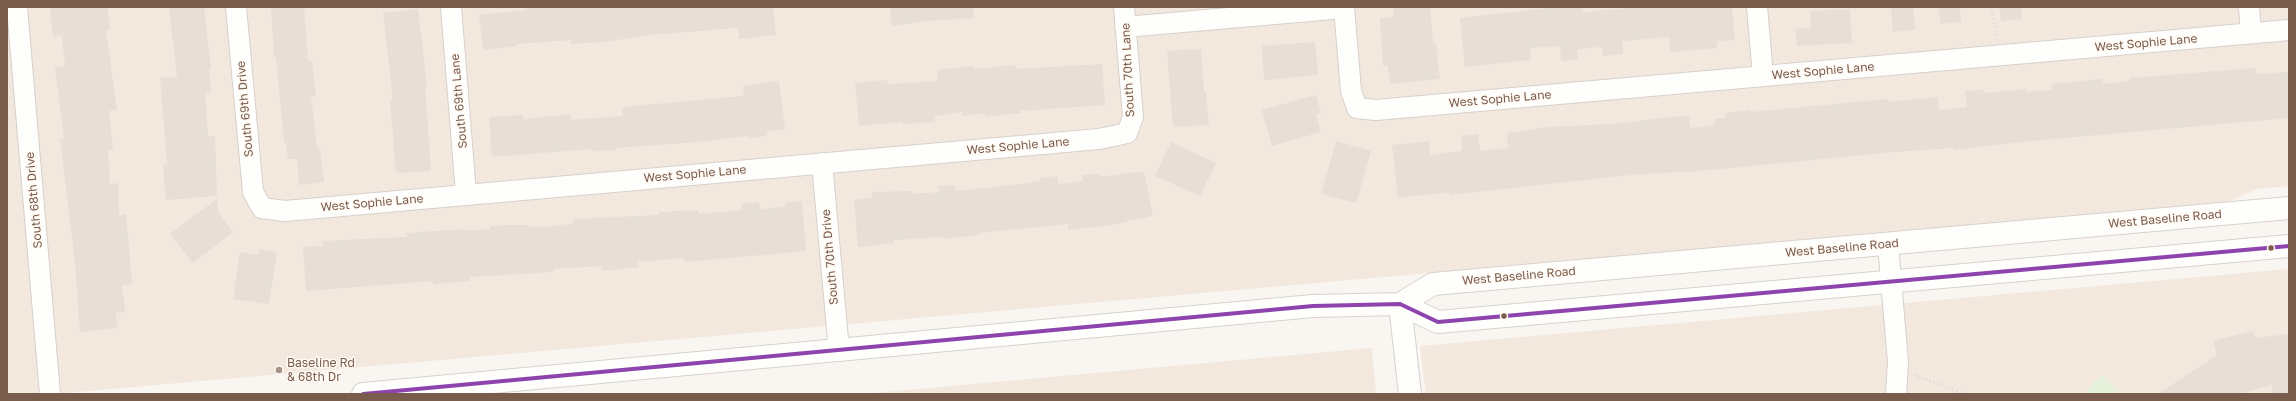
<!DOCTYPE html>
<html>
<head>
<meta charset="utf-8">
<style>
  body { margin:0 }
  #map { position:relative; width:2296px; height:401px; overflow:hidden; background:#f9f5f0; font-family:"Golos Text",sans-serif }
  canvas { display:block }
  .frame { position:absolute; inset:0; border:8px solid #7a5c4d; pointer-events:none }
</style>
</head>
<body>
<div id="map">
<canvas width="2296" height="401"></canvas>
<div class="frame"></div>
</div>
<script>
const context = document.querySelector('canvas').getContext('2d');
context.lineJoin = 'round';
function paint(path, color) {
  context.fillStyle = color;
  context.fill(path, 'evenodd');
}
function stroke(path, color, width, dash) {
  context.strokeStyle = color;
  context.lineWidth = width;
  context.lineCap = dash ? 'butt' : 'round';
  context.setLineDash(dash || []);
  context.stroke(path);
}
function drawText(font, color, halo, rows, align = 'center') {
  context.font = font + ' "Golos Text",sans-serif';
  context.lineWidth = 3;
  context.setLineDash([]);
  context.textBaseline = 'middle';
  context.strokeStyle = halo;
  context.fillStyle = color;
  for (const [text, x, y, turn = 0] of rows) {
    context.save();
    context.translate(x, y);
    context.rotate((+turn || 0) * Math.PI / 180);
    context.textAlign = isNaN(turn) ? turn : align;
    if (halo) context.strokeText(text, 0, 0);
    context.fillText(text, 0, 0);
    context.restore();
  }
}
paint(new Path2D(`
  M7 7H2289V186L2256 189 2226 203 54 394H7Z
  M2289 269V394H1426L1420 346Z
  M1372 348 1376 394H863Z`), '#f2e8de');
paint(new Path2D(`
  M2102 374 2119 390 2115 394H2083Z`), '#e7f0db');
paint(new Path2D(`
  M59 7H107L110 30 106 31 117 110 109 111 113 149 108 150 110 184 118 183 119 215 126 214 132 284 122 285 125 312 116 313 117 328 80 332 75 261 60 139H64L55 67 65 66 62 35 53 36 50 8Z
  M169 7H204L211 69H209L211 92 205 93 208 136H215L217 196 166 200 163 165 167 164 160 78 177 77Z
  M271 7H304L308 61H312L316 96 311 97 317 148H320L324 182 299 185 297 159H288L286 143H284L276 57H274Z
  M527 7H773L776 35 739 39 738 28 649 35 604 42 571 44V40L517 44V46L483 50 479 15 527 10Z
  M890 7H973L974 18 927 21 892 26Z
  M1393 7H1430L1433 43H1436L1440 79 1390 84 1388 66H1383L1380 18 1394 17Z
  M1557 7H1583V12L1638 7H1732L1735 40 1717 41V48L1671 52 1669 37 1622 41 1623 54 1603 56 1602 47 1577 49 1578 60 1561 61 1560 46 1530 48 1531 60 1465 67 1460 18Z
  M1891 7H1913L1915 30 1893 32Z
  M1939 7H1960L1961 22 1940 24Z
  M2000 7H2021L2022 19 2001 21Z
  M418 9 427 86H425L431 171 396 173 390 99H393L383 13Z
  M1850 9 1852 43 1797 46 1795 29 1811 28 1810 11Z
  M1315 42 1318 75 1264 80 1262 46Z
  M1201 49 1204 91H1206L1209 125 1173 127 1167 51Z
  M1102 64 1105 105 1020 111 1021 113 985 117V113L962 116V112L935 116V122L902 124V122L859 126 855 83 887 80 888 84 938 81 937 70 973 66 974 69 1015 65 1016 69Z
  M2256 68V74L2289 72V118L2031 141 1954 150V148L1906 151 1678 173V172L1632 175 1449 195V192L1398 198 1392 145 1429 141 1430 155 1462 151 1461 136 1478 134 1480 151 1508 148 1507 133 1548 127 1613 124 1689 115 1690 128 1715 125V119L1725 118V113L1750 110 1751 112 1888 99V102L1938 97 1939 110 1967 107 1965 91 1984 90V93L2026 89V92L2052 90V84L2103 79V84L2130 81V78Z
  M779 81 785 129 766 131 767 136 749 138V136L698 142 616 148 617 150 593 151 592 149 492 157 489 117 523 115V119L571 114V120L623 116 622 107 744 96 743 86Z
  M1316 95 1321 113 1316 114 1321 132 1272 146 1262 110Z
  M1336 141 1371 151 1356 203 1321 194Z
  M1171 142 1216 163 1200 196 1155 176Z
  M1144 171 1153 216 1105 226 1068 230V224L978 233 979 235 944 239 943 237 894 240V243L858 247 854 200 872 198V192L912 191V194L939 192 938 186 954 185 955 191 1022 184 1040 181V178L1057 176 1058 184 1083 181 1082 175 1100 174V177Z
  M217 199 218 212 233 232 193 263 170 234Z
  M802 201 806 251 685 262 684 258 638 262 639 267 602 271V266L553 269V272L470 277V281L433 284V281L306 291 303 247 323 246 322 241 407 237 406 233 465 229 466 231 490 229V226L507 225H528L529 227 555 226 574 223V219L659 215V212L698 210 699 214 742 210 741 204 759 202 760 209 786 207 785 203Z
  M259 249 277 252 269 304 233 299 240 252 258 255Z
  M2253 331 2255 338 2289 334V394H2273L2272 385 2240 394H2158L2217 355 2213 341Z`), '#e6ded7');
const minor = new Path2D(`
  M17 7 50 394
  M236 7 253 192 262 208 285 211 1099 139 1127 133 1133 117 1124 7
  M451 7 466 194
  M1344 7 1351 91 1357 108 1376 110 2289 30
  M1757 7 1763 76
  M2249 7 2251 33
  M1125 27 1344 8
  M822 163 839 351
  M1888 245 1898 362 1896 394`);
const tertiary = new Path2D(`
  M1400 304 1410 394`);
const secondary = new Path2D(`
  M1400 304 1433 284 2289 208
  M363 394 1313 306 1400 304 1438 322 2289 246`);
stroke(minor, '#d7d1cb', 22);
stroke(tertiary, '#d7d1cb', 24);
stroke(secondary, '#d9d2cb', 24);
stroke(new Path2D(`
  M1991 7 1997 37
  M1915 375 1965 394`), '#dcd5d0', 2.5, [1, 3]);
stroke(minor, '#fefefd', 20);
stroke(tertiary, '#fefefd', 22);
stroke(secondary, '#fefefd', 22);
stroke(new Path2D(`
  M363 394 1313 306 1400 304 1438 322 2289 246`), '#8e44ad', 4);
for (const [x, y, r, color] of [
  [2271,248,3.5,"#7a5c4d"],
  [1504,316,3.5,"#7a5c4d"],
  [279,370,4,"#a69286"]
]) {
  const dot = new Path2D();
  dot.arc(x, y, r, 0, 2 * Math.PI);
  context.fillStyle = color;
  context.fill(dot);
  stroke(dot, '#fffaf3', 1.5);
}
drawText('12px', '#7a5c4d', '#fffaf3', [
  ["West Sophie Lane",2146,43,-5],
  ["South 70th Lane",1128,70,-93],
  ["West Sophie Lane",1823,71,-5],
  ["West Sophie Lane",1500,99,-5],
  ["South 69th Lane",459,101,-95],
  ["South 69th Drive",245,109,-95],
  ["West Sophie Lane",1018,146,-5],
  ["West Sophie Lane",695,174,-5],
  ["South 68th Drive",34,200,-95],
  ["West Sophie Lane",372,203,-5],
  ["West Baseline Road",2165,219,-5],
  ["West Baseline Road",1842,248,-5],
  ["South 70th Drive",830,257,-95],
  ["West Baseline Road",1519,276,-5]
]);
drawText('12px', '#7a5c4d', '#fffaf3', [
  ["Baseline Rd",287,363],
  ["& 68th Dr",287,377]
], 'left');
</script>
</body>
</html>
